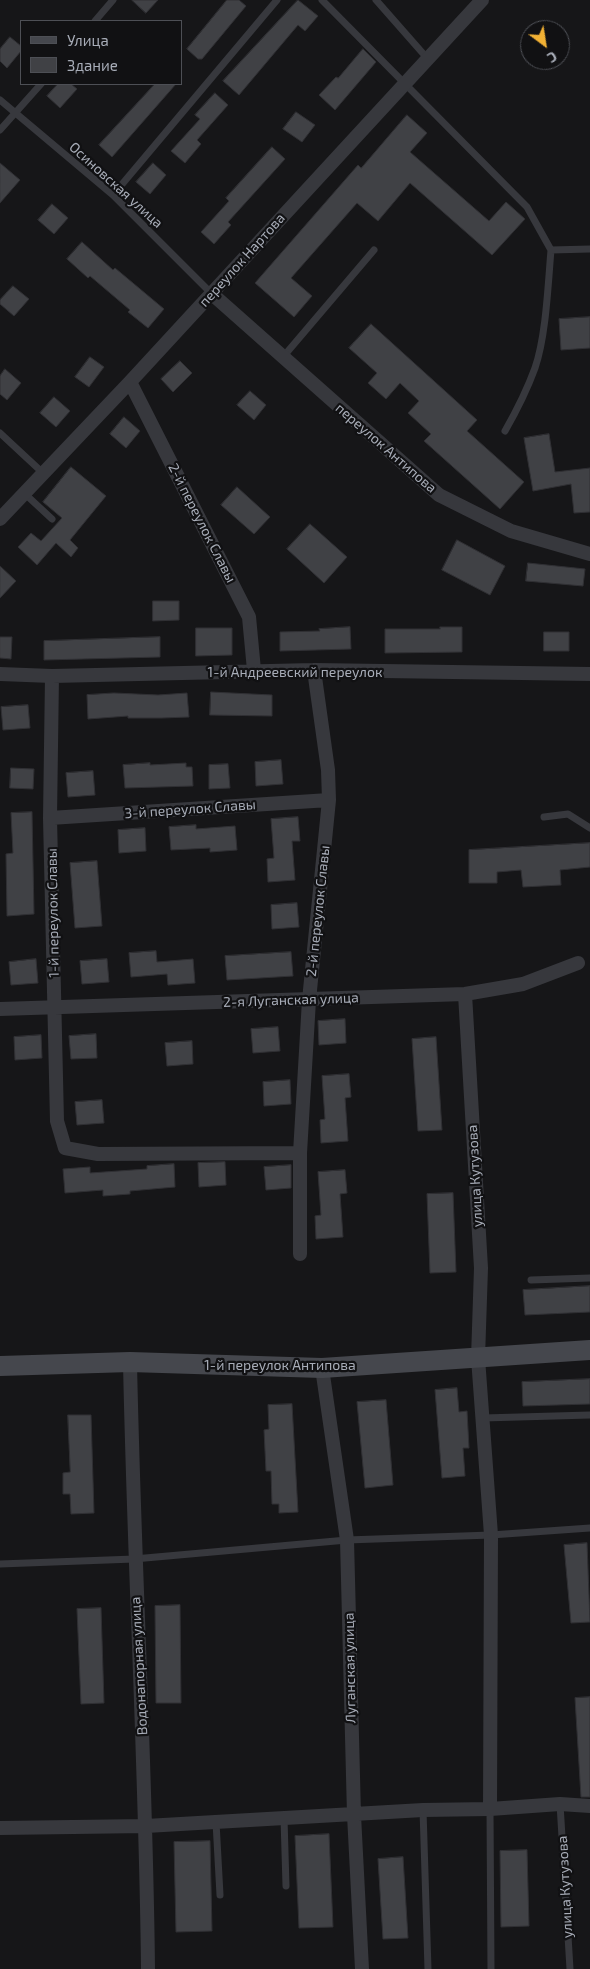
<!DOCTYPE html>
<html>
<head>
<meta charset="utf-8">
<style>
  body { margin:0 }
  #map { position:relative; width:590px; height:1969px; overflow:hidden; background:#161618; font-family:"Exo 2",sans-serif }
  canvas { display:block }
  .legend { position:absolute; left:20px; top:20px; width:162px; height:65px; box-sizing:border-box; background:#111113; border:1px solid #4d4f55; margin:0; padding:6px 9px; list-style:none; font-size:15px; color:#a8adb8 }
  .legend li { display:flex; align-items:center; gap:10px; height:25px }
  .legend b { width:25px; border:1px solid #4d4f55 }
  .north { position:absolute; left:520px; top:20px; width:50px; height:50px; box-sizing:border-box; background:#111113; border:1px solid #4d4f55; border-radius:50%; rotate:149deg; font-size:14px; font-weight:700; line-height:20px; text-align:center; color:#a8adb8 }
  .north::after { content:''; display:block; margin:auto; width:18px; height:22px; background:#f2b134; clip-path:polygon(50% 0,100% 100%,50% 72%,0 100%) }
</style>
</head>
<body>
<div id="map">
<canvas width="590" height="1969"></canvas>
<ul class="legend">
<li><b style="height:6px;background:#45474d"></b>Улица</li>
<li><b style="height:14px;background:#404145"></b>Здание</li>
</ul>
<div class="north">С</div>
</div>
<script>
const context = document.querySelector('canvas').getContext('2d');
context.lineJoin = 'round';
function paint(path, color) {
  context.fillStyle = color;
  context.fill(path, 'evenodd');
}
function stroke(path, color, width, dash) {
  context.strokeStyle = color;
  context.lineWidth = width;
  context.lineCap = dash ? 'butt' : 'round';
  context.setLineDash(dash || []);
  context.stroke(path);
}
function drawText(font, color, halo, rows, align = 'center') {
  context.font = font + ' "Exo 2",sans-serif';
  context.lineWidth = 4.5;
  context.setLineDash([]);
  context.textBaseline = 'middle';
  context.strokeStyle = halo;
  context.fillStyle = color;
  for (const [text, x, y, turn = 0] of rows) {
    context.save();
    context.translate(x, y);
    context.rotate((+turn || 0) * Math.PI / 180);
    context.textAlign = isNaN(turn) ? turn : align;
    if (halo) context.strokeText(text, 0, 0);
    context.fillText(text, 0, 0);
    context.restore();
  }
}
const building = new Path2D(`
  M132 0H158L146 13Z
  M227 0H239L246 6 202 59H198L187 49Z
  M298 0 318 16 305 31 298 25 239 95 223 81Z
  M10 37 21 46V51L7 68 0 61V49Z
  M363 49 376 62 335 110 319 95 336 77 338 78Z
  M58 84H71L77 89 60 108 47 96Z
  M155 84H176L112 157 99 145Z
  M215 93 228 105 197 140 201 144 185 163 171 151 200 119 195 115Z
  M296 112 315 125 302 142 283 129Z
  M407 115 427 133 410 152 489 221 506 202 525 219 492 255 410 183 378 221 357 203 291 278 312 296 294 317 255 283 358 165 361 168Z
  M272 147 285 159 228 222 231 225 214 244 201 232 229 201 226 198Z
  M0 163 20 180 0 203Z
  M153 163 166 175 150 194 136 182Z
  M52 204 68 218 54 234 38 220Z
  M82 242 113 270 115 268 164 309 148 328 128 312 130 310 90 276 88 278 67 259Z
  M13 286 29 299 14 316 0 304V300Z
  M590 317V348L561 350 559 319Z
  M371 324 477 420 467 431 524 482 500 509 424 441 431 434 408 413 419 401 400 383 386 399 368 383 377 373 349 348Z
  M90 357 104 367 89 387 75 377Z
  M180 361 192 373 173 392 161 379Z
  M5 369 21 383 7 400 0 394V376Z
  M250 391 266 405 254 420 237 405Z
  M54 397 70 411 56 427 40 413Z
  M124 417 140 431 126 448 110 434Z
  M549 434 555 472 590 468V512L574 513 571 484 533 491 524 438Z
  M71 467 106 496 70 540 78 548 71 557 56 543 37 565 18 547 31 533 41 541 62 518 43 502Z
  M237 487 270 517 254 534 221 505Z
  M310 524 347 557 324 583 287 549Z
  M457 540 505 566 490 595 442 570Z
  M528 563 585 569 583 586 526 581Z
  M0 566 16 581 0 598Z
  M153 601H179V620L153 621Z
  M350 627 351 649 280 651V632L320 631 319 629Z
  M440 627H462V652L385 653V629H440Z
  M196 628H232V655L196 656Z
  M544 632H569V651H544Z
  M0 637H12L11 659 0 658Z
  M160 637V657L44 660V641Z
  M211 692 272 695V716L210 715Z
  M114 693 158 695 187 693 189 717 162 718H128V716L88 719 87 695Z
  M28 705 30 728 3 730 1 707Z
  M281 760 283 784 256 786 255 762Z
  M150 763V765L186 763V767H192L193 786 125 788 123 765Z
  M228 764 230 788 209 789V765Z
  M11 768 34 769 33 789 10 788Z
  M93 771 95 795 68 797 66 773Z
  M32 812 34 914 7 916 6 854 13 853 11 813Z
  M298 817 300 841H292L295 880 268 882 267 859 274 858 271 819Z
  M196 825V829L235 826 237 850 210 852V848L171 850 169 827Z
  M145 828 146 851 119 853 118 830Z
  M590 843V867L560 870 561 885 523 887 521 870 497 872V883H469V850Z
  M97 861 102 926 75 928 70 863Z
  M297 903 299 927 272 929 271 905Z
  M156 951 157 962 193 959 195 983 168 985 167 974 131 977 129 953Z
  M291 952 293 976 227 980 225 956Z
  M36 959 38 983 11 985 9 962Z
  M107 959 109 982 82 984 80 961Z
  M345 1019 346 1043 319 1045 318 1021Z
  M278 1027 280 1051 253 1053 251 1029Z
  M96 1034 97 1058 71 1059 69 1036Z
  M41 1035 42 1058 15 1060 14 1037Z
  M436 1037 442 1130 418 1131 412 1039Z
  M192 1041 193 1064 167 1066 165 1043Z
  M349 1074 351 1097 345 1098 348 1141 321 1143 320 1120 325 1119 322 1076Z
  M290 1080 291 1104 264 1106 263 1082Z
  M102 1100 104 1123 77 1125 75 1102Z
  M225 1162 226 1185 199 1187 198 1163Z
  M174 1164 175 1187 130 1191V1194L103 1196V1190L65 1193 63 1169 90 1167V1173L147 1169V1166Z
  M291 1165V1188L266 1190 264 1167Z
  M345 1170 347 1193 340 1194 343 1237 316 1239 315 1216 321 1215 318 1172Z
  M453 1193 456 1272 430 1273 427 1194Z
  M590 1286V1312L525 1315 523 1290Z
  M590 1379V1404L523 1406 522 1382Z
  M457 1388 459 1412 467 1411 469 1448H463L465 1476 442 1478 435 1390Z
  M386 1400 393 1485 365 1488 357 1402Z
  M292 1404 298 1512 279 1513V1504H272L271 1471H266L264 1430 269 1429 268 1405Z
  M68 1415H91L94 1513 71 1514 70 1494H63V1473L70 1472Z
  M587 1543 590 1622 571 1623 564 1545Z
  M180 1605 181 1703H156L155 1606Z
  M101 1608 104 1703 81 1704 77 1609Z
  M590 1697V1797H581L575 1698Z
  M329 1834 333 1927 299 1928 295 1836Z
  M210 1841 212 1931 176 1932 174 1842Z
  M527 1850 529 1926 501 1927 500 1851Z
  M403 1857 408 1938 383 1939 378 1859Z`);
paint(building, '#404145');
stroke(building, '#303034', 1);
stroke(new Path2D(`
  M322 0 527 207 551 250 590 249
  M376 0 427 58
  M95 21 113 0
  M0 100 113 195 211 293
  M0 130 41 84
  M113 195 277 0
  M283 357 374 250
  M505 431C517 410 527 390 535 368 546 336 548 285 551 250
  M0 433 43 473
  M24 493 52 519
  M544 817 568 814 590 828
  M531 1280 590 1278
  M483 1418 590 1415
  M0 1564 134 1559 347 1540 491 1535 590 1528
  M560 1804 570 1969
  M490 1809 491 1969
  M423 1810 428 1969
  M284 1818 286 1886
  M216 1822 220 1895`), '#37383d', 7);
stroke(new Path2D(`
  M211 293 439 495 511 531 590 554
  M130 382 249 617 254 670
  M0 519 130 382 482 0
  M0 674 52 676 314 670 590 674
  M52 676 50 818 57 1121 65 1148 98 1154 300 1153
  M50 818 329 800
  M465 994 481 1268 478 1358 491 1535 490 1809
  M0 1009 465 994 523 984 578 963
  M300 1254V1153L309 1000 329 800 328 770 314 670
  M130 1362C134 1565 146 1767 148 1969
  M322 1368 347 1540 354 1815 362 1969
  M0 1828 146 1826 423 1810 490 1809 560 1804 590 1806`), '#37383d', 14);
stroke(new Path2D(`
  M0 1366 130 1362 322 1368 590 1350`), '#45474d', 20);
drawText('14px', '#a8adb8', '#111113', [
  ["Осиновская улица",116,185,42],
  ["переулок Нартова",242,260,-48],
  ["переулок Антипова",386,448,41],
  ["2-й переулок Славы",202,523,63],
  ["1-й Андреевский переулок",295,672],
  ["3-й переулок Славы",190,809,-4],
  ["2-й переулок Славы",318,911,-84],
  ["1-й переулок Славы",53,913,-91],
  ["2-я Луганская улица",291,1000,-2],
  ["улица Кутузова",475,1176,-93],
  ["1-й переулок Антипова",280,1365],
  ["Водонапорная улица",139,1666,-93],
  ["Луганская улица",350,1668,-91],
  ["улица Кутузова",565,1887,-93]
]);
</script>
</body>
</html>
